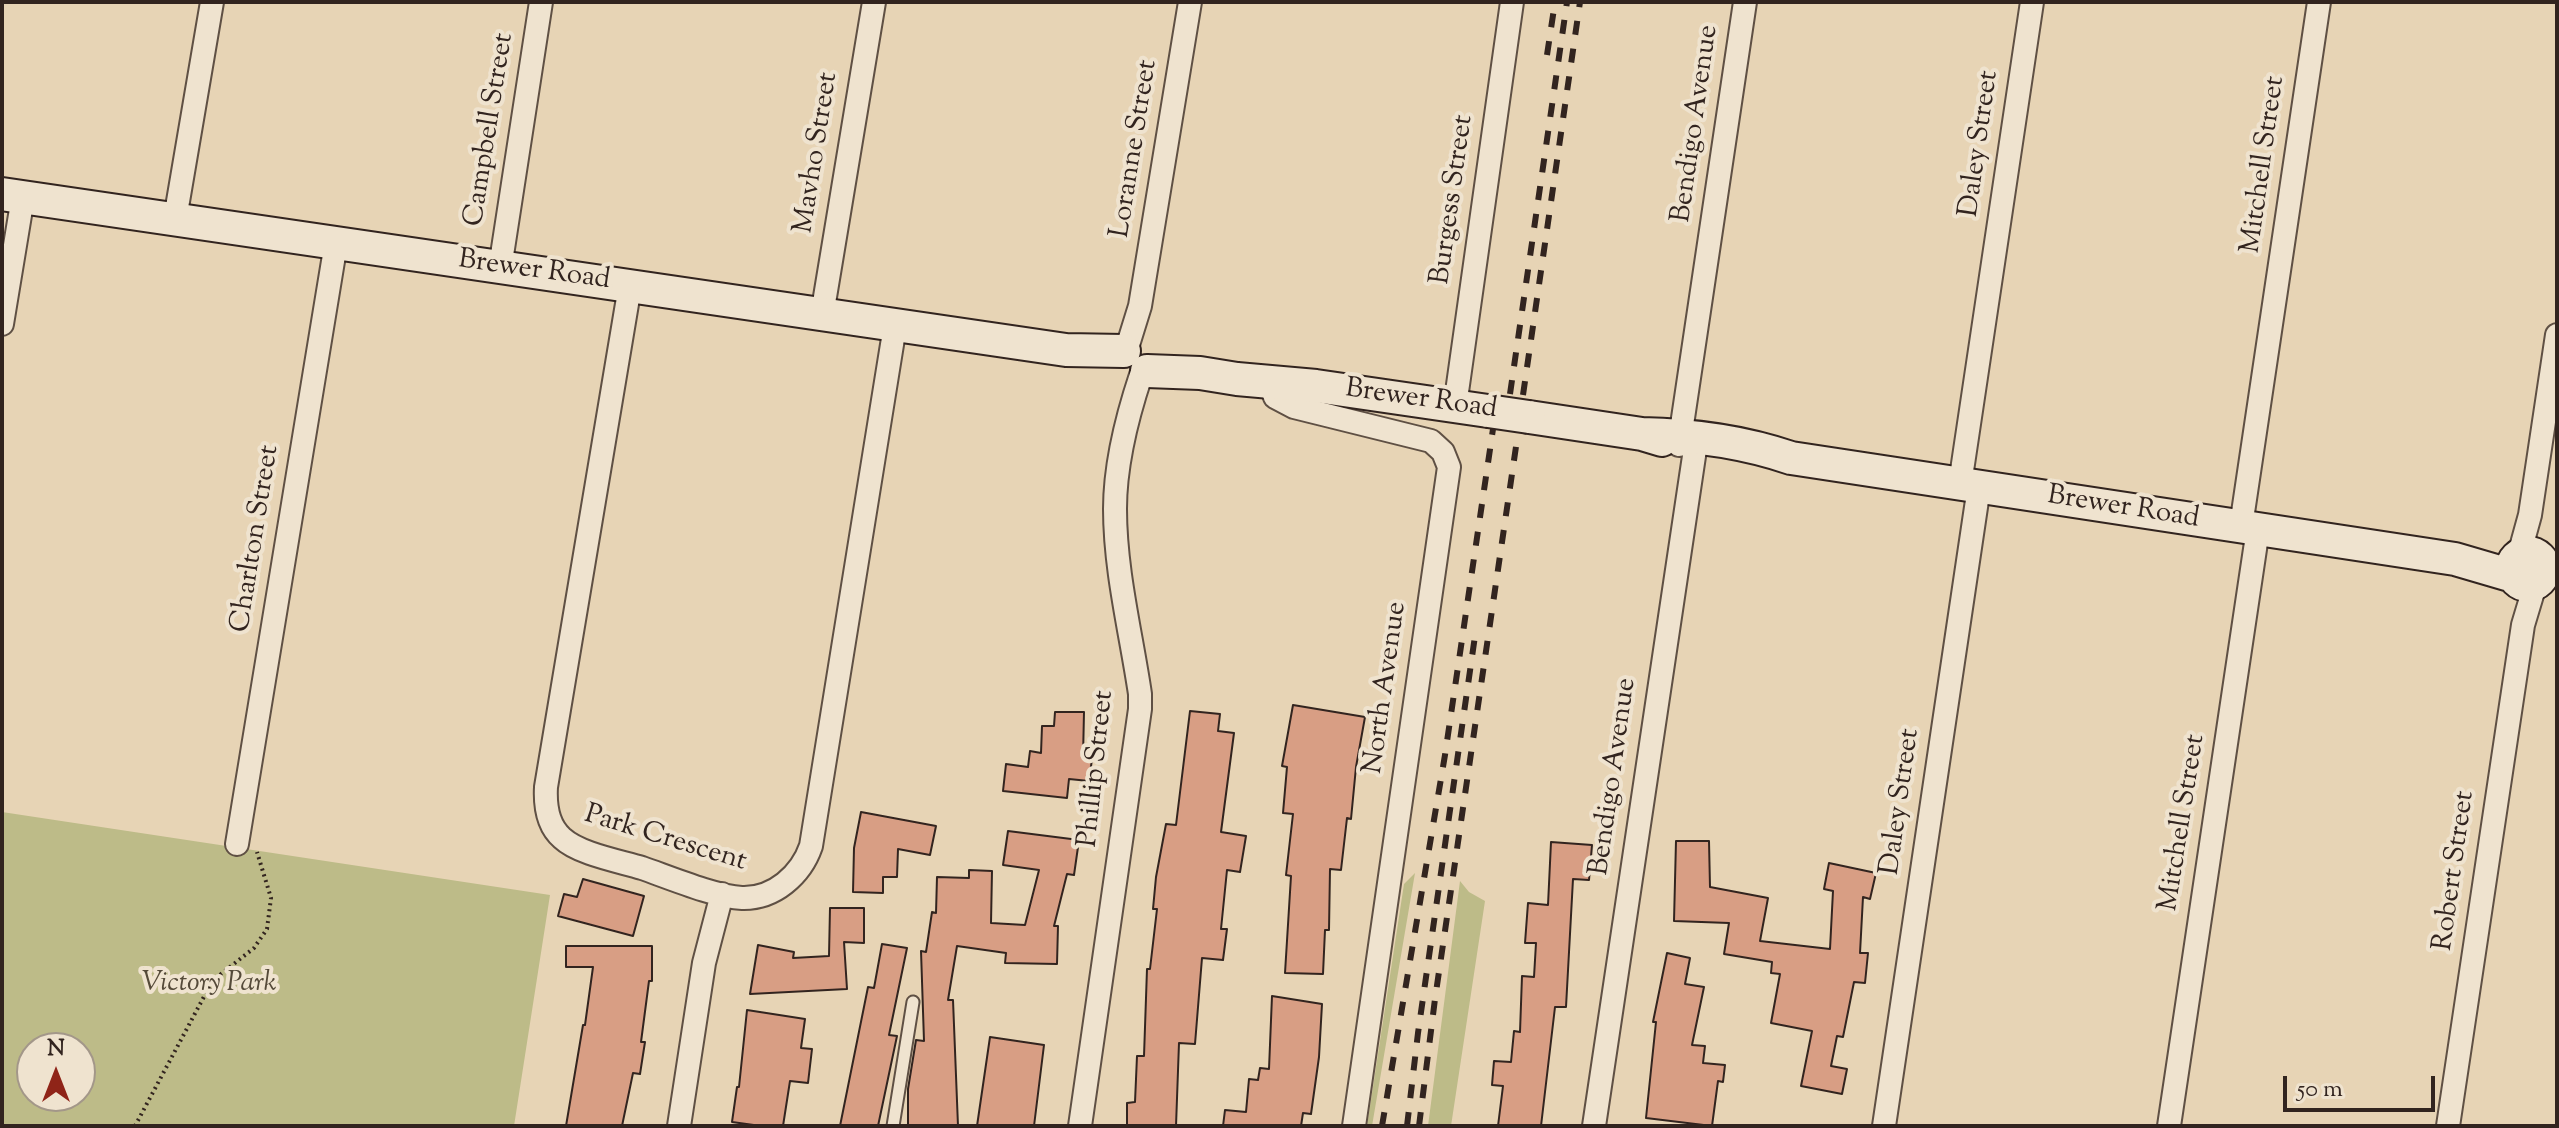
<!DOCTYPE html>
<html>
<head>
<meta charset="utf-8">
<style>
  body { margin:0 }
  #map { position:relative; width:2559px; height:1128px; overflow:hidden; background:#e7d4b5; font-family:"Sorts Mill Goudy",serif }
  canvas { display:block }
  .frame { position:absolute; inset:0; border:4px solid #32241f; pointer-events:none }
  .north { position:absolute; left:16px; top:1032px; width:80px; height:80px; box-sizing:border-box; background:#efe3cf; border:2px solid #a39789; border-radius:50%; rotate:0deg; font-size:22px; font-weight:700; line-height:32px; text-align:center; color:#32241f }
  .north::after { content:''; display:block; margin:auto; width:28px; height:36px; background:#8f2418; clip-path:polygon(50% 0,100% 100%,50% 72%,0 100%) }
  .scale { position:absolute; left:2283px; top:1076px; width:152px; height:36px; box-sizing:border-box; border:4px solid #32241f; border-top:0; padding-left:10px; font-size:24px; line-height:28px; white-space:nowrap; color:#32241f; -webkit-text-stroke:6px #efe3cf; paint-order:stroke }
</style>
</head>
<body>
<div id="map">
<canvas width="2559" height="1128"></canvas>
<div class="frame"></div>
<div class="north">N</div>
<div class="scale">50 m</div>
</div>
<script>
const context = document.querySelector('canvas').getContext('2d');
context.lineJoin = 'round';
function paint(path, color) {
  context.fillStyle = color;
  context.fill(path, 'evenodd');
}
function stroke(path, color, width, dash) {
  context.strokeStyle = color;
  context.lineWidth = width;
  context.lineCap = dash ? 'butt' : 'round';
  context.setLineDash(dash || []);
  context.stroke(path);
}
function drawText(font, color, halo, rows, align = 'center') {
  context.font = font + ' "Sorts Mill Goudy",serif';
  context.lineWidth = 8;
  context.setLineDash([]);
  context.textBaseline = 'middle';
  context.strokeStyle = halo;
  context.fillStyle = color;
  for (const [text, x, y, turn = 0] of rows) {
    context.save();
    context.translate(x, y);
    context.rotate((+turn || 0) * Math.PI / 180);
    context.textAlign = isNaN(turn) ? turn : align;
    if (halo) context.strokeText(text, 0, 0);
    context.fillText(text, 0, 0);
    context.restore();
  }
}
paint(new Path2D(`
  M2 812 550 895 514 1126H2ZM32 1048H80V1096H32Z
  M1415 873 1372 1126H1367L1404 884Z
  M1460 881 1469 892 1485 901 1451 1126H1428Z`), '#bdbb88');
const building = new Path2D(`
  M1293 705 1365 717 1356 767 1351 819 1347 818 1341 870 1330 869 1329 930H1325L1323 974 1285 973 1291 876 1286 875 1293 814 1283 813 1287 767 1282 766Z
  M1190 711 1220 714 1218 731 1234 733 1221 832 1246 836 1240 872 1227 870 1221 929H1227L1223 960 1202 958 1195 1044 1179 1043 1176 1126H1127V1103L1135 1102 1137 1056H1144L1147 969H1150L1157 909H1153L1156 877 1166 824 1176 825Z
  M1055 712H1084L1083 758 1092 759 1089 781 1069 779 1067 798 1003 791 1006 764 1028 767 1030 751 1041 753 1042 726H1054Z
  M861 812 936 826 930 855 898 849 897 877H883V893L853 892 854 848Z
  M1008 831 1079 840 1074 875 1067 874 1054 926H1058L1057 964 1005 963 1006 953 957 946 948 1000H953L958 1126H908V1089L916 1040 924 1041 921 951 926 952 932 912 936 913 937 877 969 878V870L992 871 991 923 1025 925 1039 870 1003 865Z
  M1676 841H1709L1710 887 1768 898 1760 941 1830 949 1833 891 1824 889 1829 863 1876 873 1870 899 1863 897 1860 953H1868L1865 983 1854 982 1843 1037 1837 1036 1831 1066 1847 1069 1842 1094 1801 1086 1812 1031 1771 1023 1780 974 1771 973 1772 962 1724 954 1729 923 1674 921Z
  M1551 842 1592 845 1589 880 1573 879 1566 1007H1555L1541 1126H1498L1503 1086 1492 1085 1494 1061 1511 1062 1514 1031 1520 1032 1522 976 1534 977 1536 943H1525L1528 903 1548 905Z
  M583 879 644 896 633 936 558 916 564 894 577 897Z
  M830 908H864V943L844 942 847 989 750 994 758 945 794 952 793 958 829 956Z
  M882 944 907 948 889 1035 897 1036 878 1126H840L868 987 874 988Z
  M566 946H652V981H649L641 1042H645L640 1074 633 1073 622 1126H566L583 1025H585L593 967H566Z
  M1667 953 1690 958 1685 984 1704 987 1692 1045 1705 1046 1703 1063 1725 1065 1723 1082 1718 1081 1712 1126 1646 1118 1656 1022H1653Z
  M1272 996 1322 1004 1319 1057 1311 1114 1303 1113 1301 1126H1223L1225 1110 1246 1112 1249 1079 1258 1080 1260 1068 1269 1069Z
  M747 1010 805 1019 801 1048 812 1049 808 1083 790 1081 783 1126H761L732 1122 737 1087H739Z
  M990 1037 1044 1045 1034 1126H977Z`);
paint(building, '#d89e84');
stroke(building, '#32241f', 2);
const lane = new Path2D(`
  M893 1126 913 1002`);
const street = new Path2D(`
  M175 219 212 2
  M500 268 541 2
  M630 286 546 787C545 805 547 825 562 838 579 854 619 861 642 868 668 877 716 897 742 898 774 899 801 875 811 846L895 326
  M822 315 874 2
  M2 324 23 197
  M1127 348 1140 306 1190 2
  M1270 383 1275 397 1294 407 1431 441 1443 452 1449 467 1354 1126
  M1455 406 1512 2
  M1679 445 1745 2
  M1960 484 2032 2
  M2241 526 2319 2
  M2519 555 2530 515 2557 335
  M237 844 336 243
  M679 1126 704 963 722 894
  M1080 1126 1140 709V694C1131 633 1115 571 1115 509 1115 464 1127 417 1141 375
  M1594 1126 1697 436
  M1884 1126 1979 487
  M2169 1126 2258 529
  M2448 1126 2523 625 2535 585`);
const secondary = new Path2D(`
  M2 194 1066 350 1124 351
  M1147 371 1200 373 1237 379 1316 386 1488 411
  M1529 417 1642 434 1662 440
  M1642 434C1694 435 1741 441 1791 458L2455 559 2513 576
  M2512 569a16 16 0 1 1 32 0a16 16 0 1 1-32 0Z`);
stroke(lane, '#5f5044', 15);
stroke(street, '#5f5044', 26);
stroke(secondary, '#32241f', 36);
stroke(new Path2D(`
  M135 1126 207 991 221 974 254 948 267 929 271 898 257 852`), '#32241f', 4, [2, 4]);
stroke(lane, '#efe3cf', 11);
stroke(street, '#efe3cf', 22);
stroke(secondary, '#efe3cf', 32);
stroke(new Path2D(`
  M1547 55 1555 2
  M1510 394 1567 2
  M1523 395 1580 2
  M1382 1126 1445 755 1493 429
  M1407 1126 1418 1033 1476 629
  M1419 1126 1435 999 1518 433`), '#32241f', 6, [14, 14]);
const secondaryBridge = new Path2D(`
  M1488 411 1529 417`);
stroke(secondaryBridge, '#32241f', 36, []);
stroke(secondaryBridge, '#efe3cf', 32);
drawText('28px', '#32241f', '#efe3cf', [
  ["Bendigo Avenue",1697,124,-82],
  ["Campbell Street",491,130,-81],
  ["Daley Street",1981,144,-82],
  ["Loranne Street",1136,149,-81],
  ["Mavho Street",818,153,-81],
  ["Mitchell Street",2265,165,-82],
  ["Burgess Street",1454,200,-82],
  ["Brewer Road",534,272,8],
  ["Brewer Road",1421,401,8],
  ["Brewer Road",2123,509,9],
  ["Charlton Street",257,539,-81],
  ["North Avenue",1387,688,-82],
  ["Phillip Street",1098,769,-84],
  ["Bendigo Avenue",1615,777,-82],
  ["Daley Street",1902,802,-82],
  ["Mitchell Street",2184,823,-81],
  ["Park Crescent",665,840,17],
  ["Robert Street",2456,871,-82]
]);
drawText('italic 28px', '#554a39', '#efe3cf', [
  ["Victory Park",209,985]
]);
</script>
</body>
</html>
